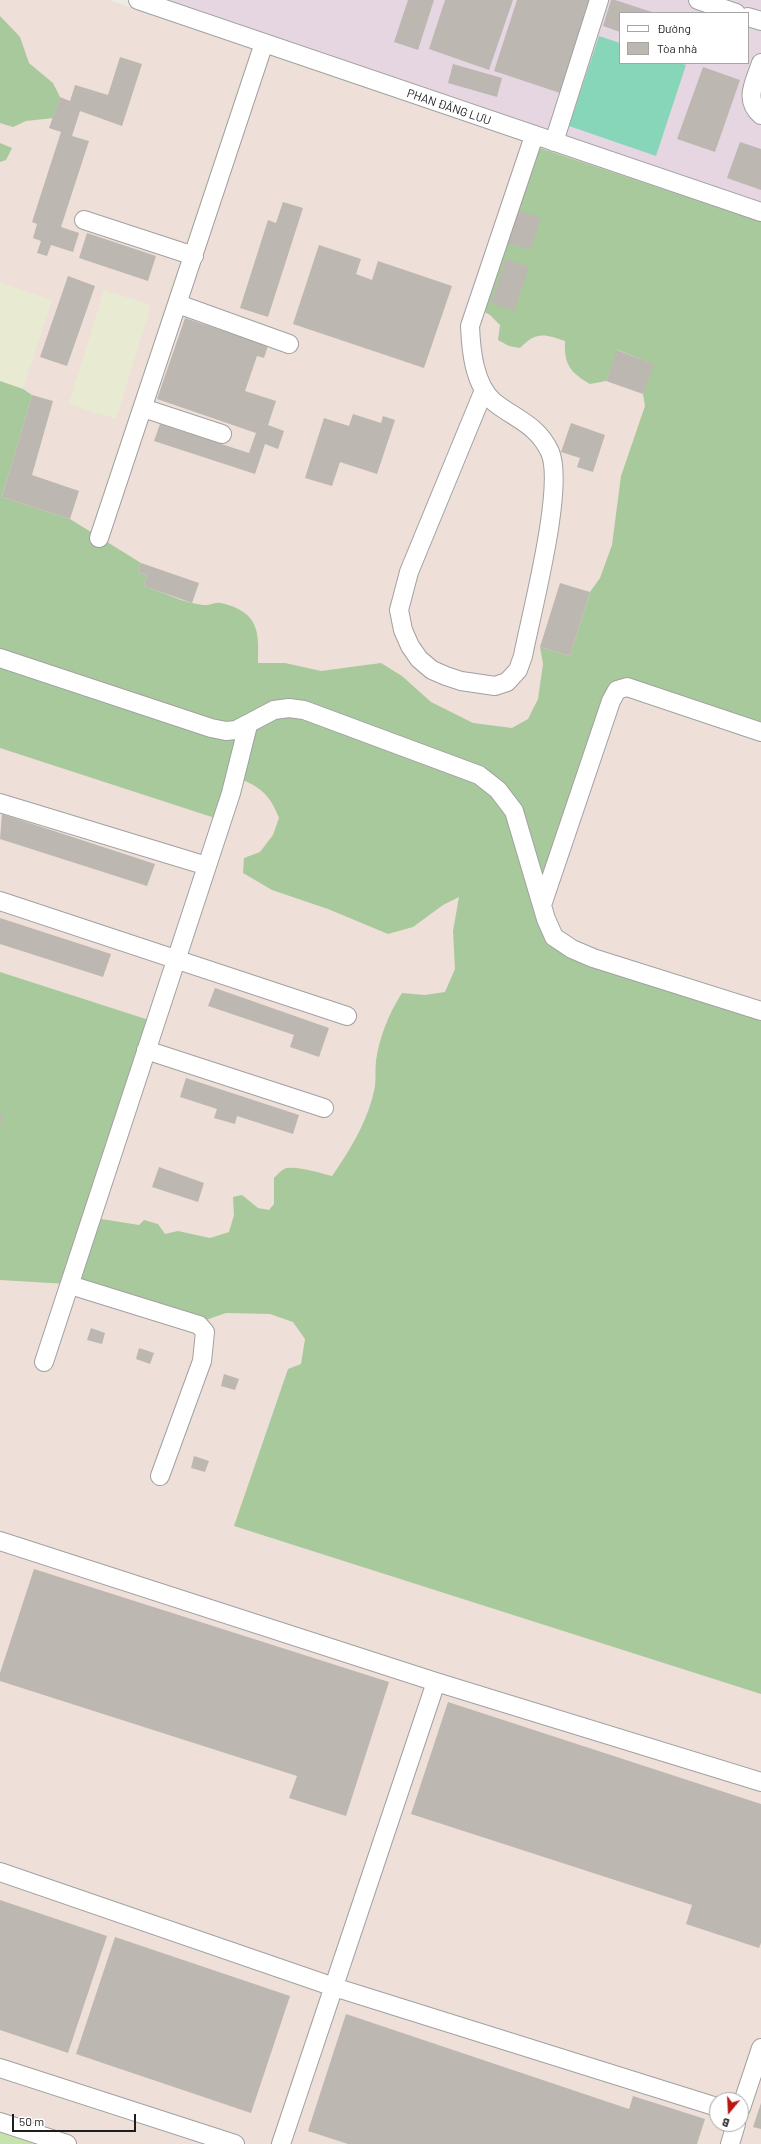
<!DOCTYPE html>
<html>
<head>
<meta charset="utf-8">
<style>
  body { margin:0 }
  #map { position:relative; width:761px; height:2144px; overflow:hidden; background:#edebe4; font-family:Barlow,sans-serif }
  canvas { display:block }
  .legend { position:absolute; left:619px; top:12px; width:130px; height:52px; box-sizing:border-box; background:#fff; border:1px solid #a5a5a5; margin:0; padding:5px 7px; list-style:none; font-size:12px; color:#1d1d1d }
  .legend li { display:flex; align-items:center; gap:8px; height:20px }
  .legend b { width:20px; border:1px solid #a5a5a5 }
  .north { position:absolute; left:709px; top:2092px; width:40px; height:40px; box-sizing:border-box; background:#fff; border:1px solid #a5a5a5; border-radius:50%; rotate:198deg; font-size:11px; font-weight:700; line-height:16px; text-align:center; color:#1d1d1d }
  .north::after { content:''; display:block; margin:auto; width:14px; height:18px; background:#b91711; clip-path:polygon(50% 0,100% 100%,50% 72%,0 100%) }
  .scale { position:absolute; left:12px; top:2114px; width:124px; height:18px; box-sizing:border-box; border:2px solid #1d1d1d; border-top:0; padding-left:5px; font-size:12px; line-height:14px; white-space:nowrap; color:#1d1d1d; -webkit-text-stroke:3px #fff; paint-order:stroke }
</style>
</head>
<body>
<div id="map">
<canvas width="761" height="2144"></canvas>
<ul class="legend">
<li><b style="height:5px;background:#fff"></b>Đường</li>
<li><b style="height:11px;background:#bdb7b1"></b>Tòa nhà</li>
</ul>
<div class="north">B</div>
<div class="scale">50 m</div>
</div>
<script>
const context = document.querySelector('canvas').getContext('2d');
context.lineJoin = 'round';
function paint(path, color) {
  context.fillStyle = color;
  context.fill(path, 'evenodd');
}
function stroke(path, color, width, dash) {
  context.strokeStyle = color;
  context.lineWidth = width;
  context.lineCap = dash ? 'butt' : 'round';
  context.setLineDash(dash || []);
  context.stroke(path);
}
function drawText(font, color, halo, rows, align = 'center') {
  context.font = font + ' Barlow,sans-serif';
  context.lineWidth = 3.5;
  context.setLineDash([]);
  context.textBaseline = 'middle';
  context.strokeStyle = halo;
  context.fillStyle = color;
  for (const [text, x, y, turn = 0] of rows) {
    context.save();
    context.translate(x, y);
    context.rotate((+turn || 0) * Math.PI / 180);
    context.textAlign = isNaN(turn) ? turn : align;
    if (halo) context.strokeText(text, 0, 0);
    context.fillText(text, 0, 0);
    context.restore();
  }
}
paint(new Path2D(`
  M167 0H761V202L537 127ZM620 13H748V63H620Z`), '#e6d6e2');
paint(new Path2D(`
  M0 0H109L761 222V2144H79L0 2118ZM717 2100H741V2124H717Z`), '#eedfd8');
paint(new Path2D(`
  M0 283 52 300 23 389 0 381Z
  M104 290 151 305 116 419 69 404Z`), '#e8ebd1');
paint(new Path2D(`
  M0 2126 56 2144H0Z`), '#c6e3ae');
paint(new Path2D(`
  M0 16 20 37 29 63 53 83 60 97 53 118 26 121 13 127 0 123Z
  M0 143 12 148 6 160 0 162Z
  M534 146 761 222V728L627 684 542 893 501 787 304 706 236 726 0 654V381L23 389 32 395 2 497 70 519 141 563 138 572 147 575 144 586C163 592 183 603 203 605 209 606 215 602 221 603 259 612 259 631 258 663H285L321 671 381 663 402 676 431 702 473 723 512 728 528 719 538 699 543 664 540 647 570 656 590 592 600 578 612 545 621 476 645 406 643 394 653 364 618 350 606 381 590 384C570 372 564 365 565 341 545 334 536 331 520 348L509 346 498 340 500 325 490 315 479 309Z
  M0 662 237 733 218 819 0 748Z
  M290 712 478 778 510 812 552 940 761 1015V1694L234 1526 288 1369 301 1364 305 1339 293 1322 270 1314 226 1313 200 1322 74 1283 95 1218 139 1225 144 1220 158 1224 165 1234 178 1231 210 1238 229 1232 234 1215 233 1197 242 1195 258 1208 269 1210 274 1204V1178C278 1174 282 1169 287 1168 298 1166 321 1173 332 1176 351 1149 369 1119 375 1086 376 1078 375 1069 376 1061 379 1038 389 1013 402 993L425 995 445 992 455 969 453 931 459 897 443 905 413 927 388 934 328 909 272 890 243 873 244 858 260 852 273 835 279 818C271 797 261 786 239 779L251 728Z
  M0 972 152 1021 67 1284 0 1280Z`), '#a8c99c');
paint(new Path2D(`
  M599 36 620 43V63H680L686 65 656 156 569 126Z`), '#88d6ba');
paint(new Path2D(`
  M408 0H434L418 50 394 42Z
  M445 0H513L489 70 429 49Z
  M517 0H591L560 93 494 71Z
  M611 0H615L655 13H620V32L603 26Z
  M120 57 142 64 122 126 80 111 72 136 89 141 61 227 79 233 73 252 51 245 47 256 37 253 41 241 33 238 37 224 32 222 61 132 49 128 60 97 70 101 75 85 108 95Z
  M453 64 502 78 497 97 448 83Z
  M703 67 740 80 715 152 677 139Z
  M740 142 761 149V190L727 178Z
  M283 202 303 208 268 317 240 308 268 220 276 223Z
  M515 209 541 218 530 250 504 242Z
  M87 233 156 256 148 281 79 258Z
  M319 245 361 259 356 274 372 280 378 261 452 286 424 368 293 324Z
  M506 259 529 267 514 311 491 303Z
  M68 276 95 286 67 366 40 357Z
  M185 318 268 346 264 358 257 356 245 391 276 401 268 425 284 431 278 449 265 444 255 474 154 441 160 424 249 453 256 433 157 399Z
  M617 350 654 364 643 394 606 381Z
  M32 395 53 401 32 475 79 491 70 519 2 497Z
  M353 414 381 423 383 416 395 420 377 474 340 462 332 486 305 478 324 418 349 426Z
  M571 423 605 435 593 472 577 467 580 458 561 452Z
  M141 563 199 583 192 603 144 586 147 575 138 572Z
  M560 583 590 592 570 656 540 647Z
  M2 814 155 864 147 886 0 839Z
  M0 918 111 954 103 977 0 944Z
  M215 988 329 1028 319 1057 290 1047 294 1035 208 1006Z
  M186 1078 299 1115 293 1134 237 1116 235 1124 214 1118 217 1109 180 1097Z
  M0 1115 3 1116 0 1125Z
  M159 1167 204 1183 198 1202 152 1187Z
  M91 1328 105 1333 102 1344 87 1340Z
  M139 1348 154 1353 150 1364 136 1359Z
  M224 1374 239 1379 235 1390 221 1386Z
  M194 1456 209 1461 205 1472 191 1468Z
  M34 1569 389 1682 346 1816 289 1798 297 1776 0 1681V1673Z
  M448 1702 761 1804V1943L759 1948 686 1924 692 1905 411 1814Z
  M0 1900 107 1936 68 2053 0 2030Z
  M115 1937 290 1996 251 2113 76 2054Z
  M346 2014 629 2109 633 2096 705 2119 697 2144H348L308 2131Z
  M761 2103V2129L753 2127Z`), '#bdb7b1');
const minor = new Path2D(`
  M138 0 761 212
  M698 0 736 13
  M748 17 761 21
  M761 63C755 82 743 99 761 115
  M554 142 599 0
  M84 220 194 256
  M178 304 289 344
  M484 390 409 572 399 610 403 630 410 646 419 659 432 670 446 676 461 681 495 686 507 682 518 670 523 656C531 614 565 487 550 452 537 424 515 419 494 402 474 385 471 350 470 326L534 136
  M143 408 222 434
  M99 538 264 43
  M0 658 211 728 226 731 236 730 274 710 289 708 304 710 479 775 498 790 514 811 546 919 554 937 572 949 593 958 761 1011
  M0 803 207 866
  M0 901 347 1016
  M542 905 611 701 617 690 627 687 761 732
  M146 1050 324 1108
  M70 1285 199 1325 205 1332 202 1361 160 1476
  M44 1362 231 793 248 725
  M0 1541 436 1682 761 1782
  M0 1872 334 1987 717 2107
  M0 2068 235 2144
  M741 2108 761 2048
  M0 2122 67 2144
  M281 2144 436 1682
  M730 2144 736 2124`);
stroke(minor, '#a1a1a1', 20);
stroke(minor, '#fff', 18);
drawText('12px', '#1d1d1d', '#fff', [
  ["PHAN ĐĂNG LƯU",449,107,19]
]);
</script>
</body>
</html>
